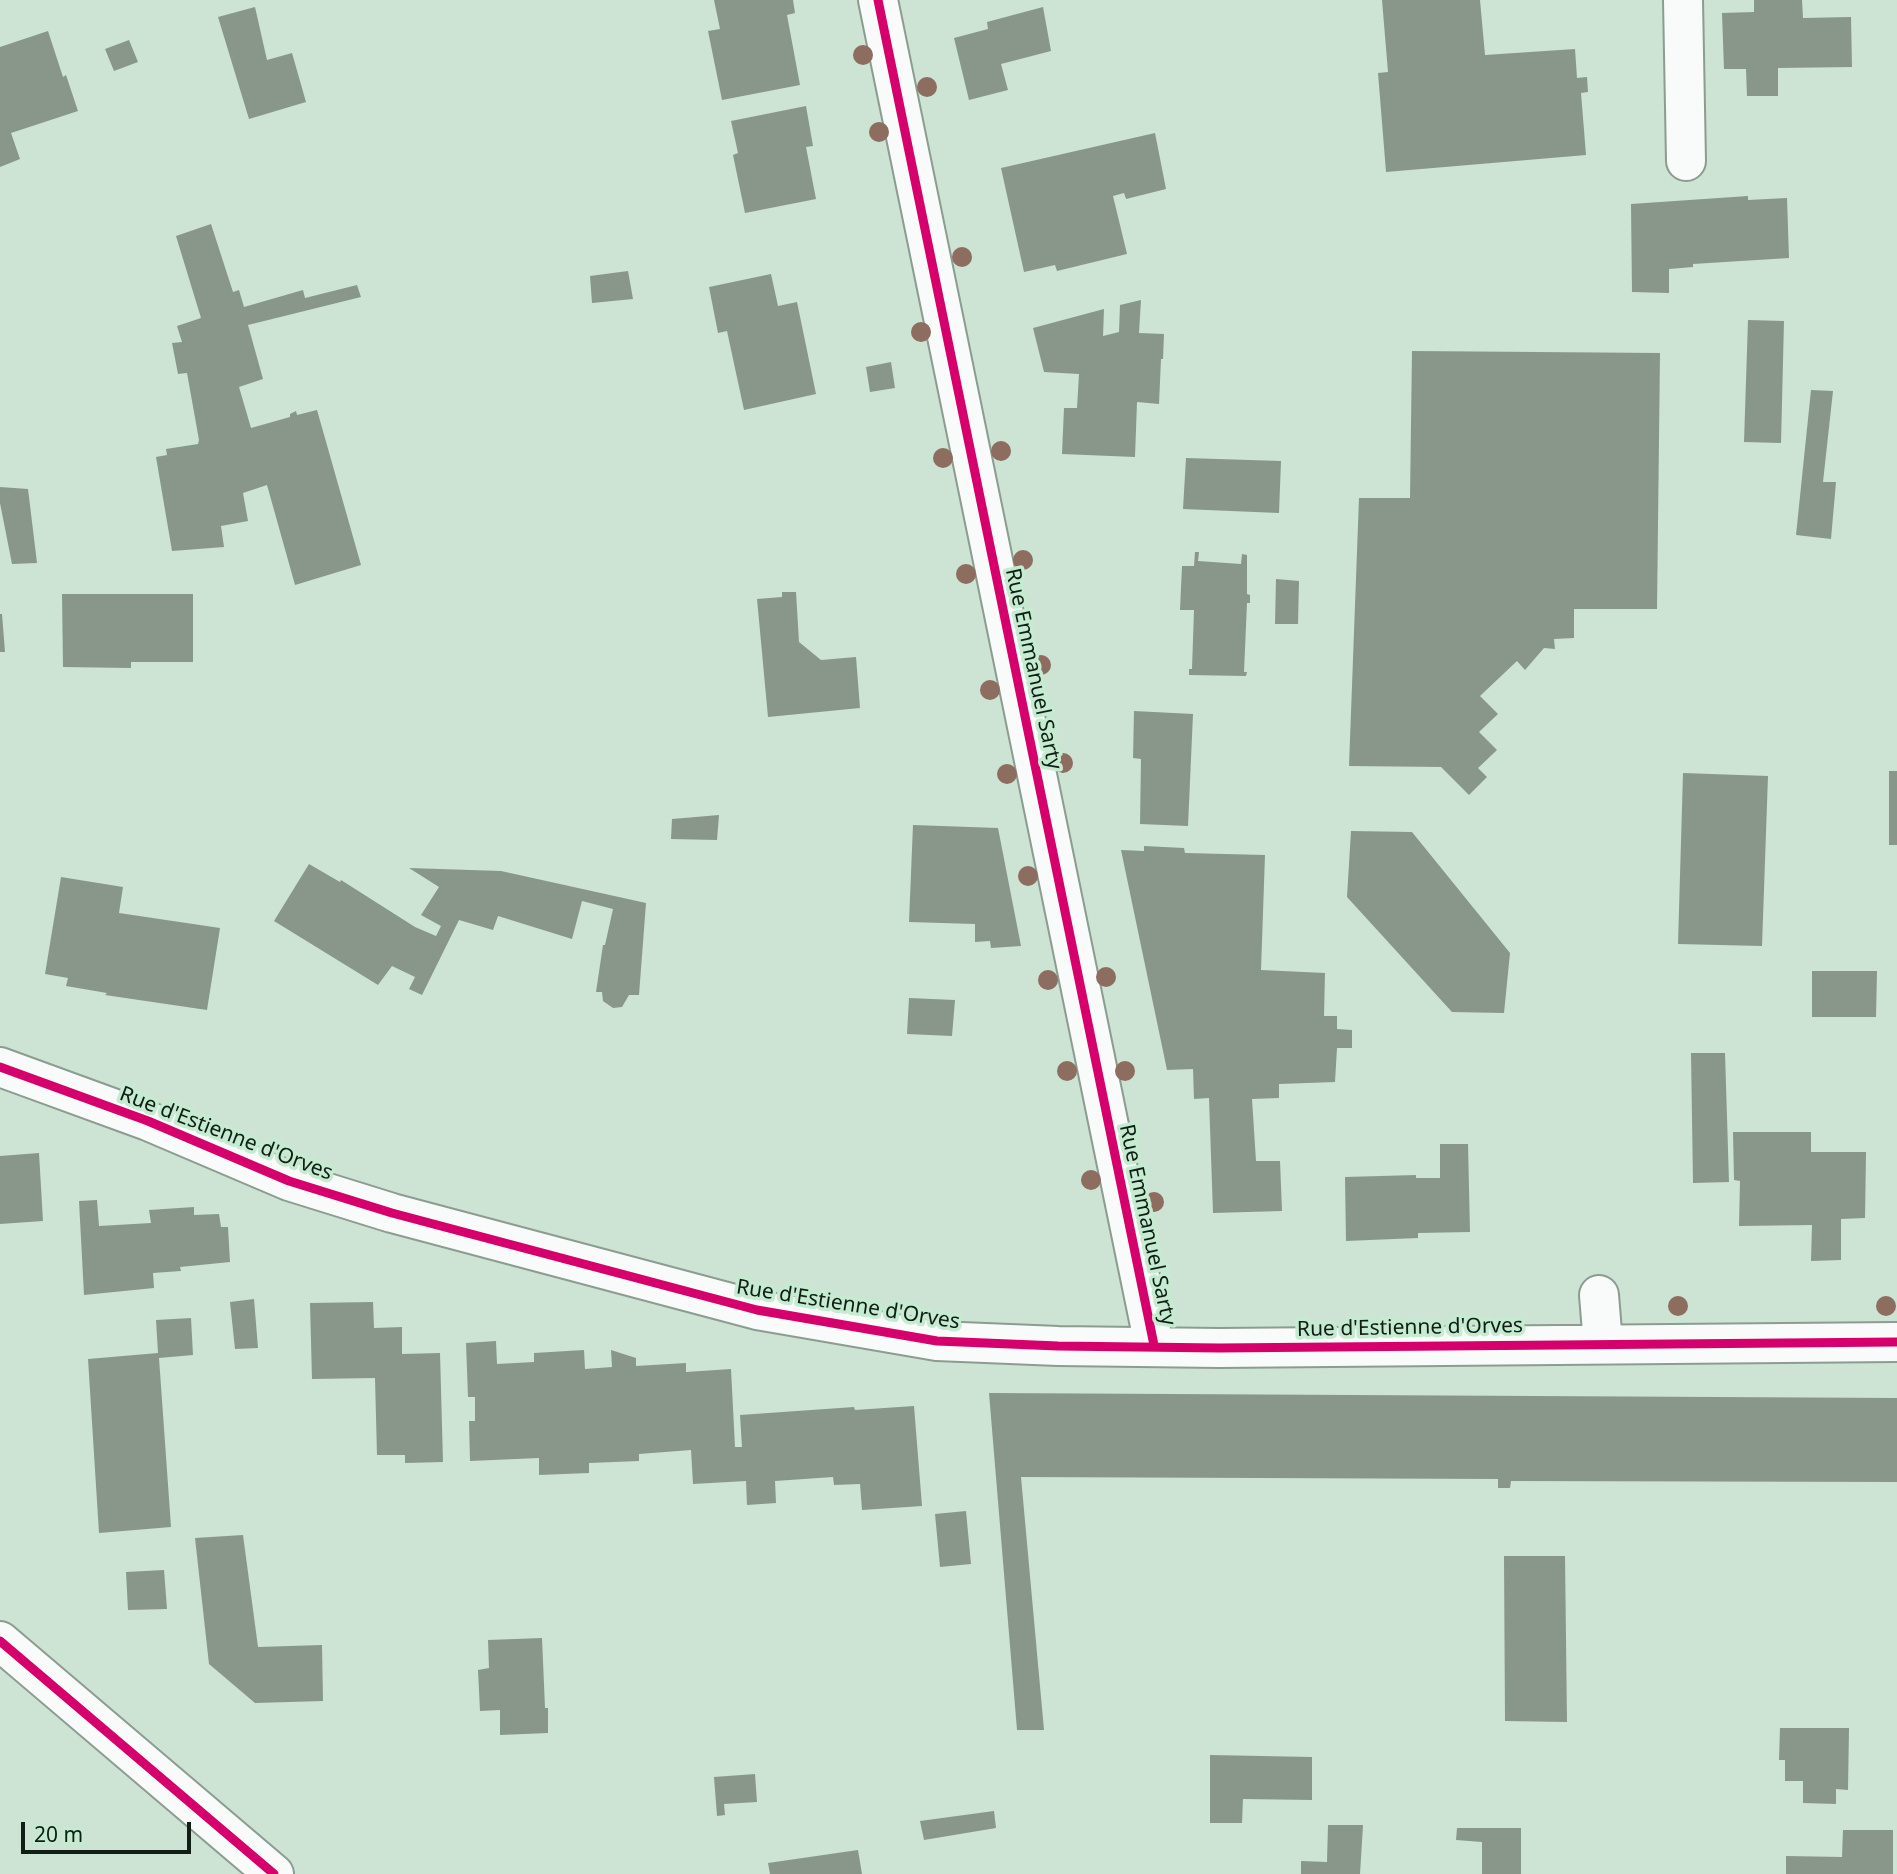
<!DOCTYPE html>
<html>
<head>
<meta charset="utf-8">
<style>
  body { margin:0 }
  #map { position:relative; width:1897px; height:1874px; overflow:hidden; background:#cde3d4; font-family:"Noto Sans",sans-serif }
  canvas { display:block }
  .scale { position:absolute; left:21px; top:1822px; width:170px; height:32px; box-sizing:border-box; border:4px solid #101e15; border-top:0; padding-left:9px; font-size:21px; line-height:24px; white-space:nowrap; color:#101e15; -webkit-text-stroke:5px #c5ebd0; paint-order:stroke }
</style>
</head>
<body>
<div id="map">
<canvas width="1897" height="1874"></canvas>
<div class="scale">20 m</div>
</div>
<script>
const context = document.querySelector('canvas').getContext('2d');
context.lineJoin = 'round';
function paint(path, color) {
  context.fillStyle = color;
  context.fill(path, 'evenodd');
}
function stroke(path, color, width, dash) {
  context.strokeStyle = color;
  context.lineWidth = width;
  context.lineCap = dash ? 'butt' : 'round';
  context.setLineDash(dash || []);
  context.stroke(path);
}
function drawText(font, color, halo, rows, align = 'center') {
  context.font = font + ' "Noto Sans",sans-serif';
  context.lineWidth = 7;
  context.setLineDash([]);
  context.textBaseline = 'middle';
  context.strokeStyle = halo;
  context.fillStyle = color;
  for (const [text, x, y, turn = 0] of rows) {
    context.save();
    context.translate(x, y);
    context.rotate((+turn || 0) * Math.PI / 180);
    context.textAlign = isNaN(turn) ? turn : align;
    if (halo) context.strokeText(text, 0, 0);
    context.fillText(text, 0, 0);
    context.restore();
  }
}
paint(new Path2D(`
  M714 0H793L795 13 787 15 800 85 722 100 708 31 720 29Z
  M1382 0H1480L1485 55 1575 49 1577 78 1587 77 1588 92 1581 93 1586 155 1386 172 1378 73 1388 72Z
  M1754 0H1802L1803 18 1851 17 1852 67 1778 68V96H1747L1746 69H1724L1722 13 1754 12Z
  M255 7 267 60 292 53 306 102 249 119 218 17Z
  M1043 7 1051 51 1001 64 1008 90 969 100 954 38 988 29 987 22Z
  M48 31 63 77 66 75 78 111 11 133 20 159 0 167V47Z
  M129 40 138 62 114 71 105 49Z
  M806 106 813 146 806 147 816 199 745 213 733 155 738 153 731 121Z
  M1155 133 1166 189 1126 199 1124 193 1113 196 1127 254 1057 271 1055 265 1024 272 1001 168Z
  M1748 196V200L1787 198 1789 258 1693 264V267L1669 269V293L1632 292 1631 204Z
  M211 224 233 292 239 290 244 307 303 290 305 298 357 285 361 297 248 325 263 379 239 387 251 428 290 417V414L296 411 297 415 317 410 361 565 295 585 267 485 243 493 248 521 221 526 224 547 172 551 156 457 167 455 166 449 198 444 199 440 187 373 178 374 172 343 182 342 177 326 201 318 176 236Z
  M628 271 633 299 592 303 590 276Z
  M771 274 778 306 797 302 816 394 744 410 727 331 718 333 709 287Z
  M1141 300 1139 333 1164 334 1163 359H1161L1159 404 1137 402 1135 457 1062 454 1064 408H1077L1079 374 1044 372 1033 328 1104 309 1103 336 1119 332 1120 305Z
  M1748 320 1784 321 1781 443 1744 442Z
  M1412 351 1660 353 1657 609H1574V638L1554 639 1555 649 1544 648 1525 670 1517 661 1480 696 1498 714 1479 732 1497 750 1478 768 1487 777 1469 795 1441 767 1349 766 1359 498H1410Z
  M891 362 895 388 870 392 866 367Z
  M1811 390 1833 391 1823 482H1836L1831 539 1796 535Z
  M1186 458 1281 461 1279 513 1183 509Z
  M0 487 28 489 37 563 12 564 0 503Z
  M1195 552H1199L1198 561 1241 564 1242 554 1247 555V594L1250 595V603H1247L1244 672H1247L1246 676 1189 675V669H1192L1194 610H1180L1182 566H1194Z
  M1276 579 1299 581 1298 624H1275Z
  M782 592H796L799 642 821 660 856 657 860 708 768 717 757 599 782 597Z
  M62 594H193V662H131V668L63 667Z
  M0 614H2L5 652H0Z
  M1134 711 1193 714 1188 826 1140 824 1141 759 1133 758Z
  M1889 771H1897V845H1889Z
  M1683 773 1768 776 1762 946 1678 944Z
  M719 815 717 840 671 839 672 819Z
  M913 825 998 828 1021 946 991 948 990 941 975 942V924L909 922Z
  M1351 831 1412 832 1510 953 1504 1013 1452 1012 1347 897Z
  M1144 846 1184 848 1185 853 1265 855 1261 970 1325 973 1324 1016H1337V1029L1352 1030V1048H1337L1335 1082 1279 1084V1098L1252 1099 1256 1161H1280L1282 1211 1213 1213 1209 1098 1194 1099 1193 1069 1167 1070 1121 850 1144 851Z
  M309 864 340 882 341 880 415 927 436 936 441 926 421 915 439 887 409 868 501 871 646 903 639 995H629L622 1007 613 1008 603 1001 602 992H596L603 945H605L613 909 582 901 572 939 498 916 493 930 459 920 422 995 409 989 415 977 392 966 378 985 274 921Z
  M61 877 123 887 119 913 220 928 207 1010 105 995 107 993 66 986 68 978 45 974Z
  M1812 971H1877L1876 1017H1812Z
  M909 998 955 1000 952 1036 907 1034Z
  M1691 1053H1725L1729 1182 1693 1183Z
  M1733 1132H1811V1152H1866L1865 1218 1841 1219V1260L1811 1261 1812 1225 1739 1226 1740 1181 1734 1180Z
  M1440 1144H1468L1470 1232 1418 1233V1238L1346 1241 1345 1177 1416 1175V1178H1440Z
  M39 1153 43 1221 0 1224V1156Z
  M97 1200 99 1226 151 1223 149 1210 194 1207V1215L219 1214 221 1227H228L230 1262 180 1267 181 1271 153 1273 154 1288 84 1295 79 1201Z
  M254 1299 258 1348 235 1349 230 1302Z
  M373 1302 374 1328 402 1327V1354L440 1353 443 1462 405 1463V1455H377L375 1378 312 1379 310 1303Z
  M191 1318 193 1355 159 1358 171 1527 99 1533 88 1359 158 1353 156 1320Z
  M496 1341 497 1364 534 1362V1353L584 1350 585 1369 612 1367 611 1350 636 1358V1366L686 1363V1372L731 1369 735 1447H742L740 1415 854 1407 855 1410 914 1406 922 1506 862 1510 860 1484 834 1485 833 1477 775 1481 776 1503 747 1505 746 1481 693 1484 691 1450 639 1454V1461L589 1463V1473L539 1475V1458L470 1461 469 1421H475V1397H468L466 1343Z
  M989 1393 1897 1398V1482L1511 1481 1510 1488H1498V1479L1021 1477 1044 1730H1017Z
  M966 1511 971 1564 940 1567 935 1514Z
  M243 1535 258 1647 322 1645 323 1701 255 1703 209 1664 195 1538Z
  M1504 1556H1565L1567 1722 1505 1721Z
  M164 1570 167 1609 128 1610 126 1572Z
  M542 1638 545 1708H548V1733L500 1735V1710L480 1711 478 1670 489 1668 488 1640Z
  M1780 1728H1849L1848 1790 1836 1789V1804L1803 1803V1781H1785V1760H1779Z
  M1210 1755 1312 1757V1800L1243 1799 1242 1823H1210Z
  M755 1774 757 1802 724 1804 725 1815 717 1816 714 1777Z
  M994 1811 996 1828 924 1840 920 1821Z
  M1328 1825H1363L1360 1874H1301V1861L1327 1862Z
  M1457 1828H1521V1874H1482V1842L1456 1840Z
  M1843 1830H1893V1874H1786V1856L1842 1857Z
  M858 1850 862 1874H770L768 1863Z`), '#89978a');
const minor = new Path2D(`
  M878 0 1154 1345
  M1683 0 1686 161
  M0 1067 148 1121 289 1181 392 1213 757 1310 937 1341 1058 1346 1219 1348 1897 1342
  M1599 1295 1603 1344`);
const major = new Path2D(`
  M0 1641 274 1874`);
stroke(minor, '#8c9c91', 42);
stroke(major, '#8c9c91', 42);
stroke(minor, '#f8fbf9', 38);
stroke(major, '#f8fbf9', 38);
stroke(new Path2D(`
  M878 0 1154 1345
  M0 1067 148 1121 289 1181 392 1213 757 1310 937 1341 1058 1346 1219 1348 1897 1342
  M0 1641 274 1874`), '#d6006c', 9);
context.fillStyle = '#8c6d5f';
for (const [x, y] of [
  [863,55],
  [927,87],
  [879,132],
  [962,257],
  [921,332],
  [1001,451],
  [943,458],
  [1023,560],
  [966,574],
  [1041,665],
  [990,690],
  [1063,763],
  [1007,774],
  [1028,876],
  [1106,977],
  [1048,980],
  [1067,1071],
  [1125,1071],
  [1091,1180],
  [1154,1202],
  [1678,1306],
  [1886,1306]
]) {
  context.beginPath();
  context.arc(x, y, 10, 0, 2 * Math.PI);
  context.fill();
}
drawText('21px', '#101e15', '#c5ebd0', [
  ["Rue Emmanuel Sarty",1033,669,78],
  ["Rue d'Estienne d'Orves",226,1134,21],
  ["Rue Emmanuel Sarty",1147,1225,78],
  ["Rue d'Estienne d'Orves",848,1305,9],
  ["Rue d'Estienne d'Orves",1410,1328,-1]
]);
</script>
</body>
</html>
